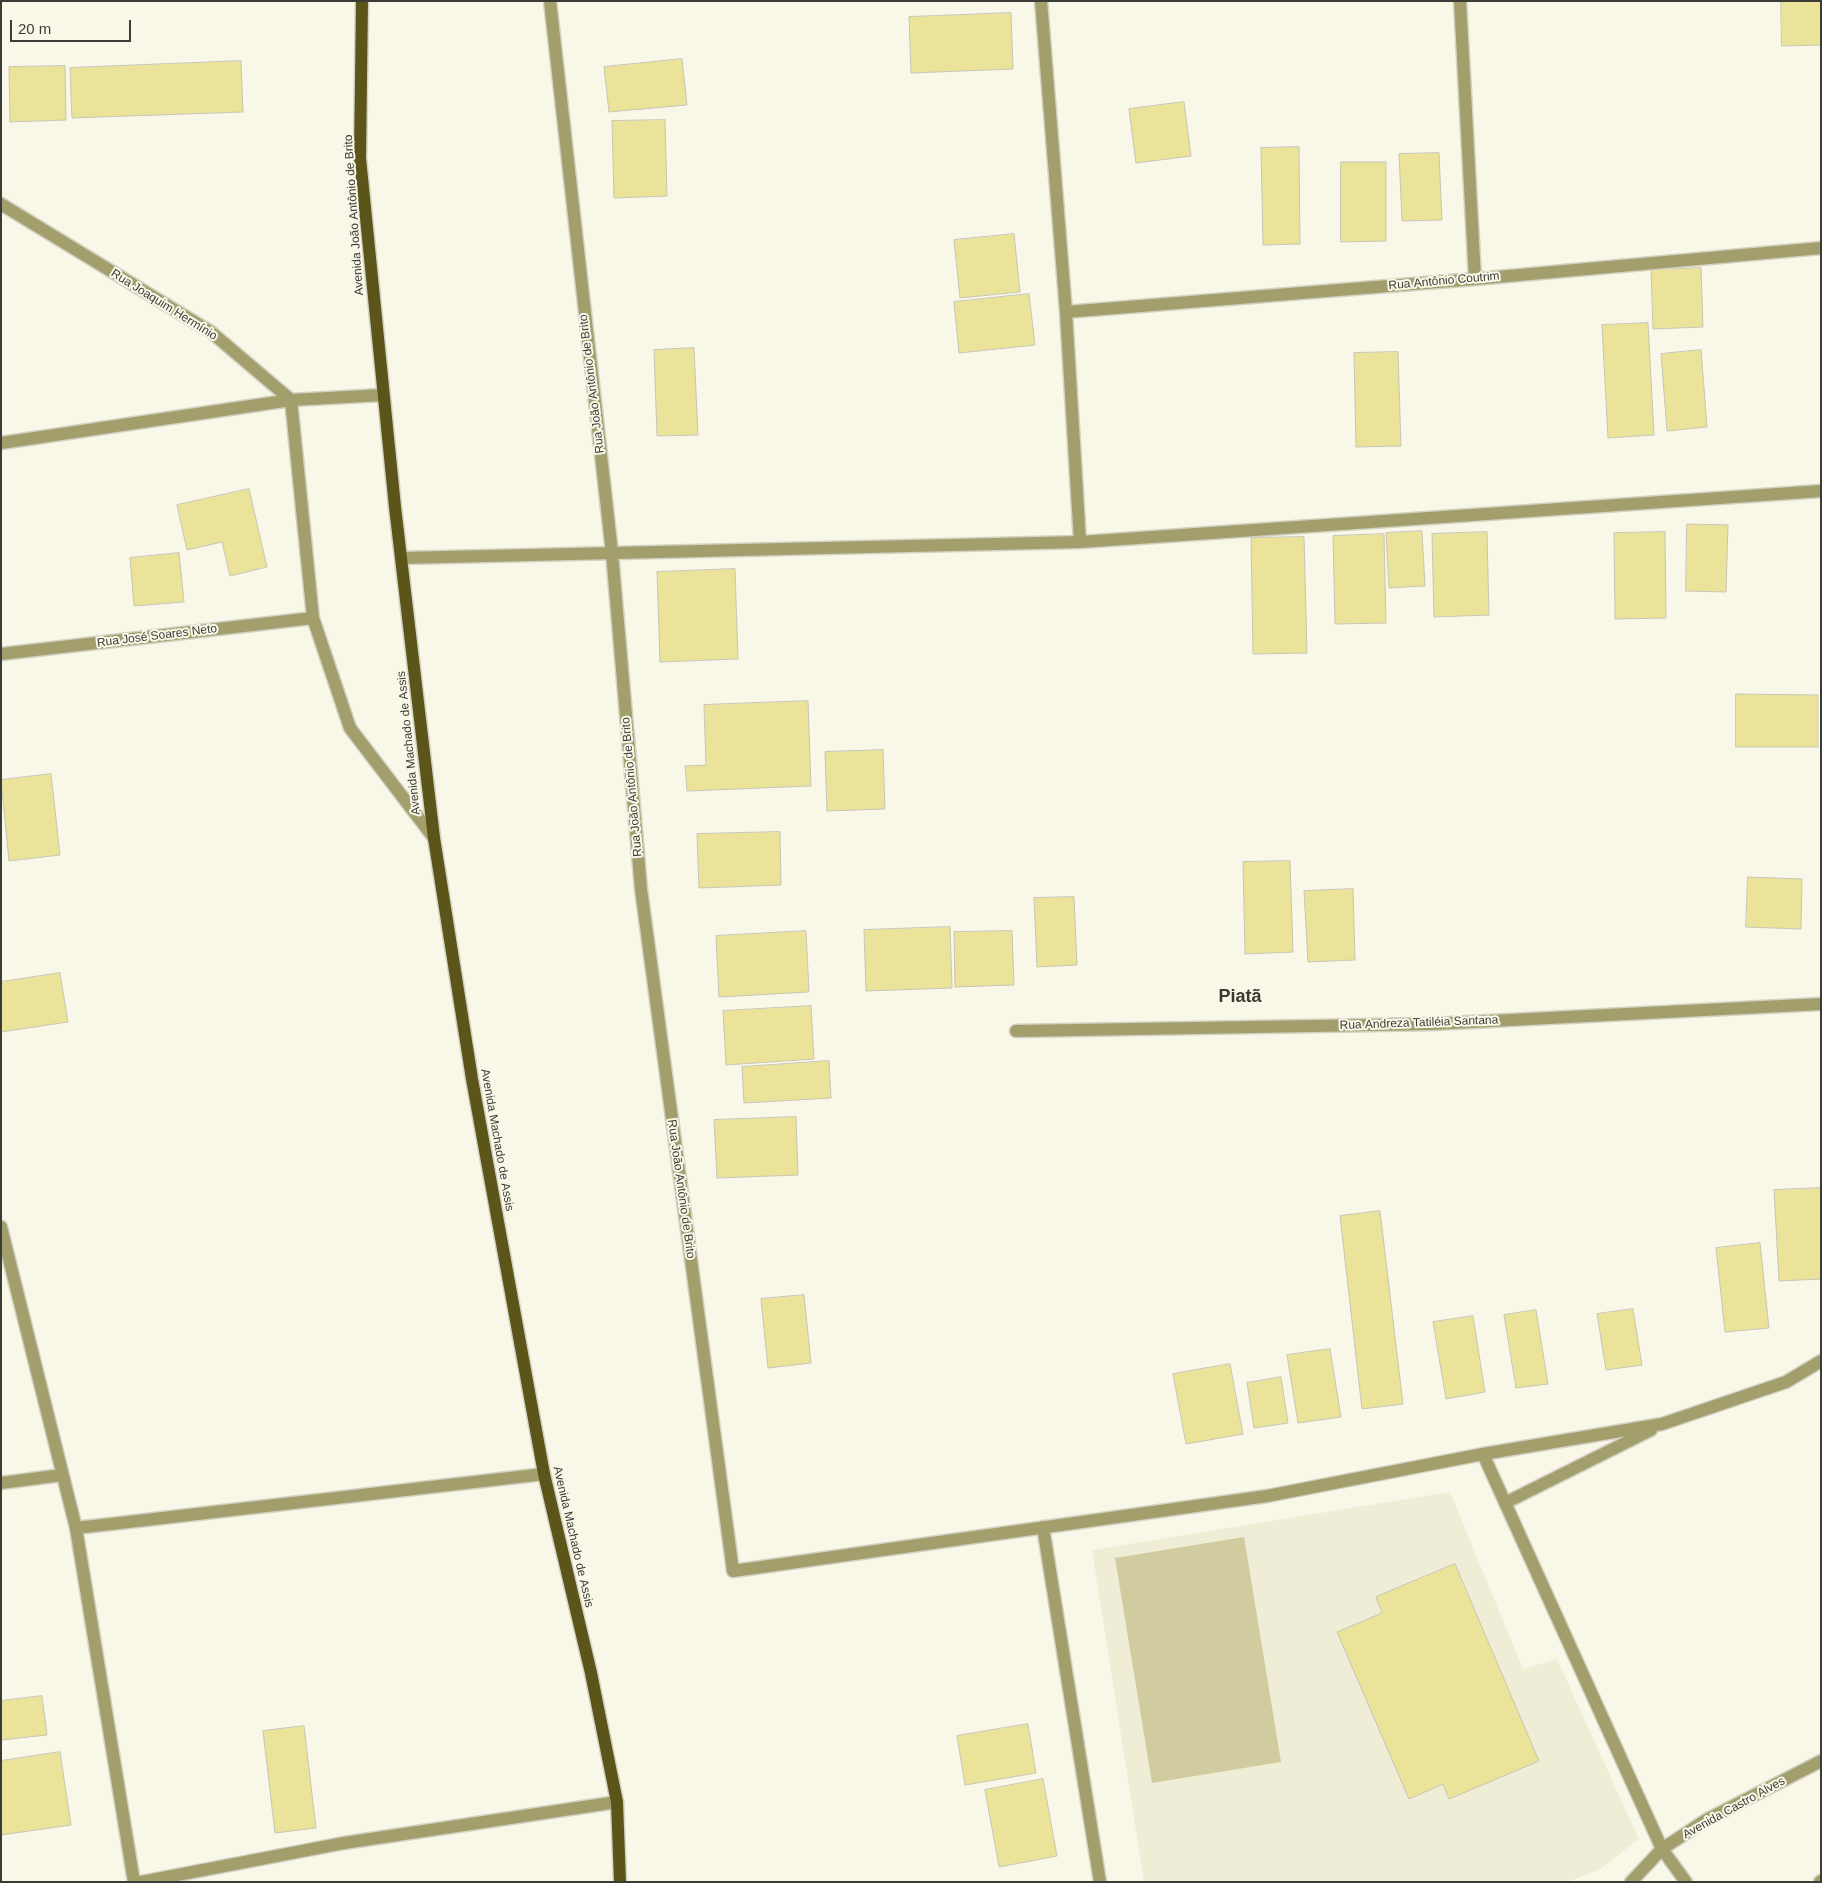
<!DOCTYPE html>
<html>
<head>
<meta charset="utf-8">
<style>
  body { margin:0 }
  #map { position:relative; width:1822px; height:1883px; overflow:hidden; background:#f9f8e8; font-family:Arial,sans-serif }
  canvas { display:block }
  .frame { position:absolute; inset:0; border:2px solid #3c3c36; pointer-events:none }
  .scale { position:absolute; left:10px; top:20px; width:121px; height:22px; box-sizing:border-box; border:2px solid #3c3c36; border-top:0; padding-left:6px; font-size:15px; line-height:18px; white-space:nowrap; color:#3c3c36; -webkit-text-stroke:4px #f9f8e8; paint-order:stroke }
</style>
</head>
<body>
<div id="map">
<canvas width="1822" height="1883"></canvas>
<div class="frame"></div>
<div class="scale">20 m</div>
</div>
<script>
const context = document.querySelector('canvas').getContext('2d');
context.lineJoin = 'round';
function paint(path, color) {
  context.fillStyle = color;
  context.fill(path, 'evenodd');
}
function stroke(path, color, width, dash) {
  context.strokeStyle = color;
  context.lineWidth = width;
  context.lineCap = dash ? 'butt' : 'round';
  context.setLineDash(dash || []);
  context.stroke(path);
}
function drawText(font, color, halo, rows, align = 'center') {
  context.font = font + ' Arial,sans-serif';
  context.lineWidth = 4;
  context.setLineDash([]);
  context.textBaseline = 'middle';
  context.strokeStyle = halo;
  context.fillStyle = color;
  for (const [text, x, y, turn = 0] of rows) {
    context.save();
    context.translate(x, y);
    context.rotate((+turn || 0) * Math.PI / 180);
    context.textAlign = isNaN(turn) ? turn : align;
    if (halo) context.strokeText(text, 0, 0);
    context.fillText(text, 0, 0);
    context.restore();
  }
}
paint(new Path2D(`
  M1450 1492 1523 1669 1557 1659 1639 1839 1600 1869 1568 1882H1144L1092 1550Z`), '#efedd6');
paint(new Path2D(`
  M1244 1537 1281 1762 1152 1783 1115 1558Z`), '#d0cca0');
const building = new Path2D(`
  M1781 1H1821V45L1782 46Z
  M1011 13 1013 69 911 73 909 17Z
  M682 59 687 105 609 112 604 67Z
  M241 61 243 112 72 118 70 68Z
  M65 66 66 120 10 122 9 67Z
  M1184 102 1191 156 1136 163 1129 109Z
  M665 120 667 196 614 198 612 121Z
  M1299 147 1300 244 1263 245 1261 148Z
  M1439 153 1442 220 1402 221 1399 154Z
  M1341 162H1386V241L1341 242Z
  M1014 234 1020 292 960 298 954 240Z
  M1701 268 1703 327 1653 329 1651 270Z
  M1029 294 1035 345 959 353 954 302Z
  M1648 323 1654 435 1608 438 1602 325Z
  M694 348 698 435 657 436 654 350Z
  M1701 350 1707 427 1667 431 1661 354Z
  M1398 352 1401 446 1356 447 1354 353Z
  M249 489 267 567 230 576 222 542 187 550 177 505Z
  M1687 524 1728 525 1726 592 1686 591Z
  M1422 531 1425 586 1389 588 1386 533Z
  M1487 532 1489 615 1434 617 1432 534Z
  M1665 532 1666 618 1615 619 1614 533Z
  M1384 534 1386 623 1335 624 1333 536Z
  M1304 537 1307 653 1253 654 1251 538Z
  M179 553 184 602 134 606 130 558Z
  M735 569 738 659 660 662 657 572Z
  M1736 694 1818 695V747H1736Z
  M808 701 811 786 687 791 685 766 706 765 704 705Z
  M883 750 885 809 827 811 825 752Z
  M51 774 60 855 9 861 1 780Z
  M780 832 781 885 699 888 697 834Z
  M1290 861 1293 952 1245 954 1243 862Z
  M1748 877 1802 879 1801 929 1746 927Z
  M1353 889 1355 960 1308 962 1304 891Z
  M1074 897 1077 965 1037 967 1034 898Z
  M950 927 952 988 866 991 864 930Z
  M806 931 809 992 719 997 716 936Z
  M1012 931 1014 985 955 987 954 932Z
  M60 973 68 1022 1 1032V982Z
  M811 1006 814 1059 726 1065 723 1011Z
  M829 1061 831 1098 744 1103 742 1067Z
  M796 1117 798 1175 717 1178 714 1120Z
  M1821 1188V1279L1779 1281 1774 1190Z
  M1380 1211 1403 1404 1362 1409 1340 1216Z
  M1760 1243 1769 1328 1725 1332 1716 1248Z
  M804 1295 811 1363 768 1368 761 1299Z
  M1633 1309 1642 1365 1606 1370 1597 1314Z
  M1536 1310 1548 1384 1516 1388 1504 1315Z
  M1473 1316 1485 1392 1446 1399 1433 1322Z
  M1330 1349 1341 1417 1298 1423 1287 1355Z
  M1230 1364 1243 1434 1186 1444 1173 1374Z
  M1281 1377 1288 1423 1254 1428 1247 1383Z
  M1455 1564 1539 1761 1449 1799 1443 1784 1409 1799 1337 1632 1382 1613 1376 1597Z
  M42 1696 47 1735 1 1740V1701Z
  M1028 1724 1036 1773 965 1785 957 1736Z
  M304 1726 316 1828 275 1833 263 1731Z
  M60 1752 71 1825 1 1835V1761Z
  M1043 1779 1057 1856 999 1867 985 1790Z`);
paint(building, '#eae399');
stroke(building, '#c7c6b7', 1);
const minor = new Path2D(`
  M550 1 612 553 641 889 733 1571 1267 1496 1483 1454 1662 1424 1786 1382 1821 1361
  M1041 1 1066 312 1080 542
  M1460 1 1475 279
  M1 204 211 332 291 400 383 395
  M1066 312 1475 279 1821 248
  M1 443 291 400 313 618 350 728 434 838
  M402 558 1080 542 1821 491
  M1 654 313 618
  M1016 1031 1432 1024 1821 1004
  M1 1227 76 1528 134 1882
  M1483 1454 1662 1849 1686 1882
  M1 1483 62 1475
  M1505 1503 1651 1430
  M1043 1527 1100 1882
  M76 1528 544 1474
  M141 1882 344 1843 617 1802
  M1631 1882 1662 1849 1706 1820 1821 1761
  M1820 1882 1821 1881`);
const major = new Path2D(`
  M362 1 360 158 395 507 434 838 472 1079 544 1474 591 1673 617 1802 620 1882`);
stroke(minor, '#d3d2c4', 15);
stroke(major, '#d3d2c4', 15);
stroke(minor, '#a39f6c', 12);
stroke(major, '#5b5519', 12);
drawText('12px', '#3c3c36', '#f9f8e8', [
  ["Avenida João Antônio de Brito",354,215,-94],
  ["Rua Antônio Coutrim",1444,281,-5],
  ["Rua Joaquim Hermínio",164,305,32],
  ["Rua João Antônio de Brito",592,384,-97],
  ["Rua José Soares Neto",157,636,-7],
  ["Avenida Machado de Assis",409,743,-96],
  ["Rua João Antônio de Brito",632,787,-95],
  ["Rua Andreza Tatiléia Santana",1419,1023,-2],
  ["Avenida Machado de Assis",497,1140,80],
  ["Rua João Antônio de Brito",681,1189,82],
  ["Avenida Machado de Assis",573,1537,77],
  ["Avenida Castro Alves",1734,1808,-29]
]);
drawText('bold 18px', '#3b3a2e', '#f9f8e8', [
  ["Piatã",1240,997]
]);
</script>
</body>
</html>
